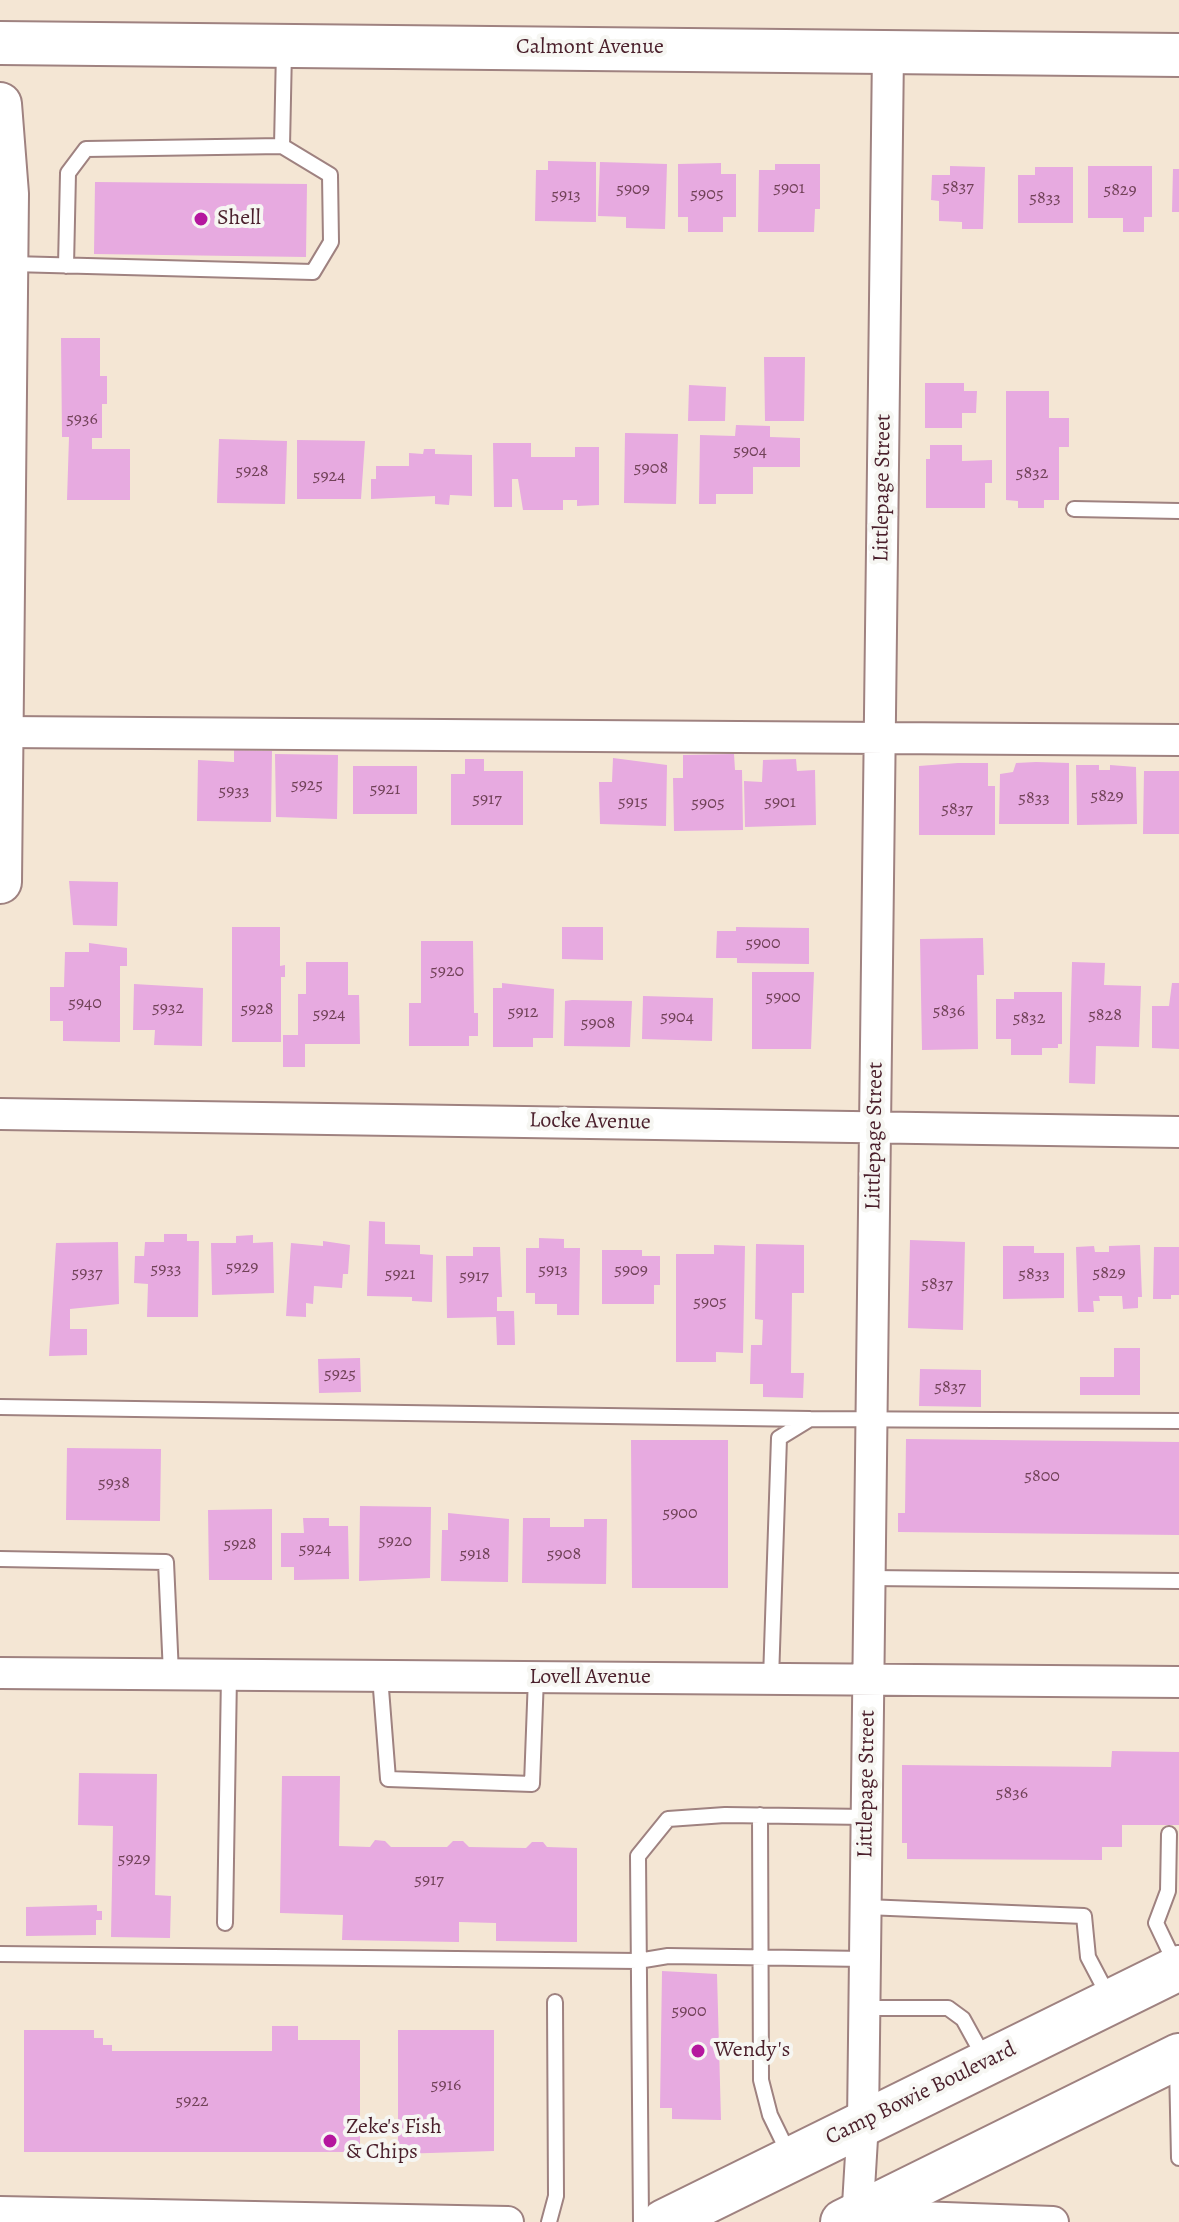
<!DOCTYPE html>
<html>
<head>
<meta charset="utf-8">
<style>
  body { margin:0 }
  canvas { display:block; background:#f4e6d4 }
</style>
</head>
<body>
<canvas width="1179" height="2222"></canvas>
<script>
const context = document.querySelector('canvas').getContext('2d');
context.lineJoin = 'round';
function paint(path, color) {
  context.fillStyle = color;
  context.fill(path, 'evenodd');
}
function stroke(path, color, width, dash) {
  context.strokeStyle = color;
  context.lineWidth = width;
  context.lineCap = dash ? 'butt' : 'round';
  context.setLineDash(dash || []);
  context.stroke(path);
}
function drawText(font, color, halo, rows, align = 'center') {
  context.font = font + ' Alegreya,serif';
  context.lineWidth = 8;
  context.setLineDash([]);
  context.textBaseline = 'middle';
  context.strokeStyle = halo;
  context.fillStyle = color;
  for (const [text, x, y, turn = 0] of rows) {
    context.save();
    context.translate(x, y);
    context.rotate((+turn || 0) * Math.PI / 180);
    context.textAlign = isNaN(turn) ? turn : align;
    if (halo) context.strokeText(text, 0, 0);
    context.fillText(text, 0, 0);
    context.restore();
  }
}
paint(new Path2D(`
  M548 161 596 162V222L535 221 536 170H548Z
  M600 162 667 164 665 229 626 228V217L598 216Z
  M721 163V174H736V217H723V232H688V217H678V164Z
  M775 164H820V209H815L814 232H758L759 170H775Z
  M950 166 985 167 983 229H962V222L939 221V201L931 200 932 175H950Z
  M1088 166H1152V217H1144V232H1123V218H1088Z
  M1035 167H1073V223H1018V175H1035Z
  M1173 169H1179V212H1172Z
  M95 182 307 184 306 257 94 254Z
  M61 338H100V376H107V404H102V438H92V449H130V500H67L69 437H62Z
  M764 357H805L804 421H765Z
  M925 383H964V391H977L976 413H962V428H925Z
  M689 385 726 387 725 421H688Z
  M1006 391H1049V418H1069V447H1059V500H1044V508H1018V501L1006 500Z
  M736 425 770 426V437L800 438V467H753V494H716V504H699L700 435 735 436Z
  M625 433 678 434 676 504 624 503Z
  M219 439 287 441 285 504 217 503Z
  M297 440 365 441 361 499H297Z
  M493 443H531V457H575V447H599V505L577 506V500H563V510H523L518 479H512V507H494Z
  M930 445H962V461L992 460V483H985V508H926V459H930Z
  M424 449H435V454L472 455V496L450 495 449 505 435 504V496L371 499V479H376V466H409V453L423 454Z
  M234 750 272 751 271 822 197 821 198 760 234 762Z
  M275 754 338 755 337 819 276 817Z
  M734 754 735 770H742L743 830 674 831 673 778H683V755Z
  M613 758 667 765 666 826 600 824 599 782H612Z
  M465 759H484V771H523V825H451V774H465Z
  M796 759 797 771 815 770 816 825 745 827 744 781 762 782 763 760Z
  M1036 762 1069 763V824H999L1000 774 1013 772 1016 763Z
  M958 763H988V786H995V835H919V766Z
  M1076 765H1099V770H1110V765L1136 767 1137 824 1077 825Z
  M353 766H417V814H353Z
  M1144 771H1179V834H1143Z
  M69 881 118 882 117 926 73 925Z
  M232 927H280V966L285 965V977H281V1042H232Z
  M562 927H603V960L562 959Z
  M736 927 809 928V964L737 963V958H716L717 931H736Z
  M983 938 984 975H977L978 1049 922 1050 920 939Z
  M421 941H473L474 1013H478V1036H469V1046H409V1003H421Z
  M89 943 127 948V966H120V1042L63 1041V1021H50V987H64L65 952H89Z
  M306 962H348V995H359L360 1044H305V1067H283V1035H298V994H306Z
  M1072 962 1105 963 1104 985 1141 986 1139 1047 1096 1046 1095 1084 1069 1083Z
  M752 972H814L811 1049H752Z
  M502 983 554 989 553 1038H533V1047H493V988H502Z
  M1172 983H1179V1049L1152 1048V1006H1169Z
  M134 984 203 988 202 1046 154 1045 155 1030H133Z
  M1014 992H1062V1044H1058V1048H1042V1055H1011V1039H996V999H1014Z
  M643 996 713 998 712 1041 642 1039Z
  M572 1000 632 1001 630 1047 564 1046 565 1001Z
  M369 1221 385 1222V1244L420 1245V1254L433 1255 432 1302 412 1301V1297L367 1296Z
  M164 1234H187V1241H199L198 1317H147L148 1284 134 1283 135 1256H144L145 1242H164Z
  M253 1235V1243L273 1242 274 1293 212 1295 211 1243H236V1236Z
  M539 1238 564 1239V1248H580L579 1315H557V1304H535V1293H526V1248H539Z
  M910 1240 965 1242 963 1330 908 1328Z
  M323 1241 350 1245 348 1274H343L342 1288 314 1286 313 1304 306 1303V1317L286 1316 291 1243 323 1246Z
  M118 1242 119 1304 70 1309V1329H87V1355L49 1356 56 1243Z
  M756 1244 804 1245V1293H792L791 1373H804L803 1398 763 1397V1384H750L751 1345H762L763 1320 755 1319Z
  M714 1245 745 1246 743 1353 716 1352V1362H676V1254H714Z
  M1140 1245 1142 1297H1138V1308L1123 1309 1122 1296H1099L1100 1301H1093L1094 1312H1078L1076 1247 1094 1246 1095 1252H1109V1246Z
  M1003 1246H1034V1253H1064V1298L1003 1299Z
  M473 1247H500L502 1297H497V1311H514L515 1345H497L496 1317 447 1318 446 1256H473Z
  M1154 1247H1179V1295H1171V1299H1153Z
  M602 1250H642V1256H660V1285H654V1304H602Z
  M1114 1348H1140V1395H1080V1377H1114Z
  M360 1358 361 1392 319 1393 318 1359Z
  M920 1369 981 1370V1407L919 1406Z
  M906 1439 1179 1442V1535L898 1532V1513H905Z
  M631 1440H728V1588H632Z
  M67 1448 161 1449 160 1521 66 1520Z
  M360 1506 431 1507 430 1578 359 1581Z
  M272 1509V1580H209L208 1510Z
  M448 1513 509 1519 508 1582 441 1581 442 1530H448Z
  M303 1518H329V1526H348L349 1579 294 1580V1567H281V1533H304Z
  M523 1518H550V1527H584V1519H607L606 1584 522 1583Z
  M1112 1751 1179 1752V1825H1122V1847H1102V1860L907 1859V1843H902V1765L1111 1767Z
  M79 1773 157 1774 155 1895 171 1896 170 1938 111 1937 113 1826 78 1825Z
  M282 1776H340L339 1846 370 1847 375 1840 385 1841 391 1847H447L453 1841H463L469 1847 526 1848 532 1842H543L547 1847 577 1848V1942L496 1941V1923L459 1922V1942L342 1940 343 1915 280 1913Z
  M97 1905V1911H102V1920H96V1935L26 1936V1907Z
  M662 1971 717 1974 721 2120 672 2119V2108H660Z
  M272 2026H298V2040H360V2152H24V2030H94V2038H103V2045H112V2051H272Z
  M398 2030H494V2151L398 2154Z`), '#e7aae0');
const service = new Path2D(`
  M12 264 313 272 331 242 330 175 282 146 284 50
  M66 266 68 173 86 149 282 146
  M1074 509 1179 511
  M0 1407 810 1419
  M0 1559 166 1562 171 1674
  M869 1578 1179 1581
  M380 1676 388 1779 532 1784 536 1677
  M771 1679 779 1438 810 1419 1179 1421
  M760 1815 761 2080 770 2115 789 2154
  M1169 1834 1168 1891 1156 1923 1176 1965
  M866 1907 1084 1916 1088 1957 1109 1997
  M225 1923 229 1675
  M0 1954 638 1961 668 1956 865 1959
  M865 2008H948L963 2019 985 2059
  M1177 2065 1179 2158
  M549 2222 556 2196 555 2002
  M641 2222 638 1856 668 1819 725 1815 867 1817`);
const minor = new Path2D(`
  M3 732 1179 740
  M0 1114 1179 1132
  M0 1673 1179 1682
  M0 2212 508 2222
  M864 2215 1053 2222
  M857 2222 863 2122 888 51`);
const secondary = new Path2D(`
  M0 43 1179 55
  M0 104 7 194 0 882`);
const primary = new Path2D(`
  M664 2222 1179 1968
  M843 2222 1179 2056`);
stroke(service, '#9f8280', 18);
stroke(minor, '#9f8280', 34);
stroke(secondary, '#9f8280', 46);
stroke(primary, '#9f8280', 48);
stroke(service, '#fff', 14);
stroke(minor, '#fff', 30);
stroke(secondary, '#fff', 42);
stroke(primary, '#fff', 44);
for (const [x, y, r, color] of [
  [201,219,8,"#b5179e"],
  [698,2051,8,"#b5179e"],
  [330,2141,8,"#b5179e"]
]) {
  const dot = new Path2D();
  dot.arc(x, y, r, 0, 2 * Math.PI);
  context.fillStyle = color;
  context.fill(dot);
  stroke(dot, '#f6f6f2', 3);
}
drawText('18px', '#714258', null, [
  ["5837",958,188],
  ["5901",789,189],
  ["5909",633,190],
  ["5829",1120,191],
  ["5905",707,195],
  ["5913",566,196],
  ["5833",1045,199],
  ["5936",82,420],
  ["5904",750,452],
  ["5908",651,469],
  ["5928",252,472],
  ["5832",1032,474],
  ["5924",329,477],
  ["5925",307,786],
  ["5921",385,790],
  ["5933",234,792],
  ["5829",1107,797],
  ["5833",1034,799],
  ["5917",487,800],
  ["5915",633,803],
  ["5901",780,803],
  ["5905",708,804],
  ["5837",957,810],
  ["5900",763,944],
  ["5920",447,972],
  ["5900",783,998],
  ["5940",85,1004],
  ["5932",168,1009],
  ["5928",257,1010],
  ["5836",949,1012],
  ["5912",523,1013],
  ["5924",329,1015],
  ["5828",1105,1016],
  ["5904",677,1018],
  ["5832",1029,1019],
  ["5908",598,1024],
  ["5929",242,1268],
  ["5933",166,1270],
  ["5913",553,1271],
  ["5909",631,1271],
  ["5937",87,1274],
  ["5829",1109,1274],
  ["5921",400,1275],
  ["5833",1034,1275],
  ["5917",474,1277],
  ["5837",937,1285],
  ["5905",710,1303],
  ["5925",340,1375],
  ["5837",950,1388],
  ["5800",1042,1477],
  ["5938",114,1484],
  ["5900",680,1514],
  ["5920",395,1542],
  ["5928",240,1545],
  ["5924",315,1550],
  ["5918",475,1555],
  ["5908",564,1555],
  ["5836",1012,1794],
  ["5929",134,1860],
  ["5917",429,1881],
  ["5900",689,2012],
  ["5916",446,2086],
  ["5922",192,2102]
]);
drawText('22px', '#4a1f2b', '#f6f6f2', [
  ["Calmont Avenue",590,48],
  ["Littlepage Street",883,488,-89],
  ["Locke Avenue",590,1122,1],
  ["Littlepage Street",875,1136,-89],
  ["Lovell Avenue",590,1678],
  ["Littlepage Street",867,1784,-89],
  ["Camp Bowie Boulevard",921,2094,-26]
]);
drawText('22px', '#4a1f2b', '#f6f6f2', [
  ["Shell",217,219],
  ["Wendy's",714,2051],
  ["Zeke's Fish",346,2128],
  ["& Chips",346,2153]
], 'left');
</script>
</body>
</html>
